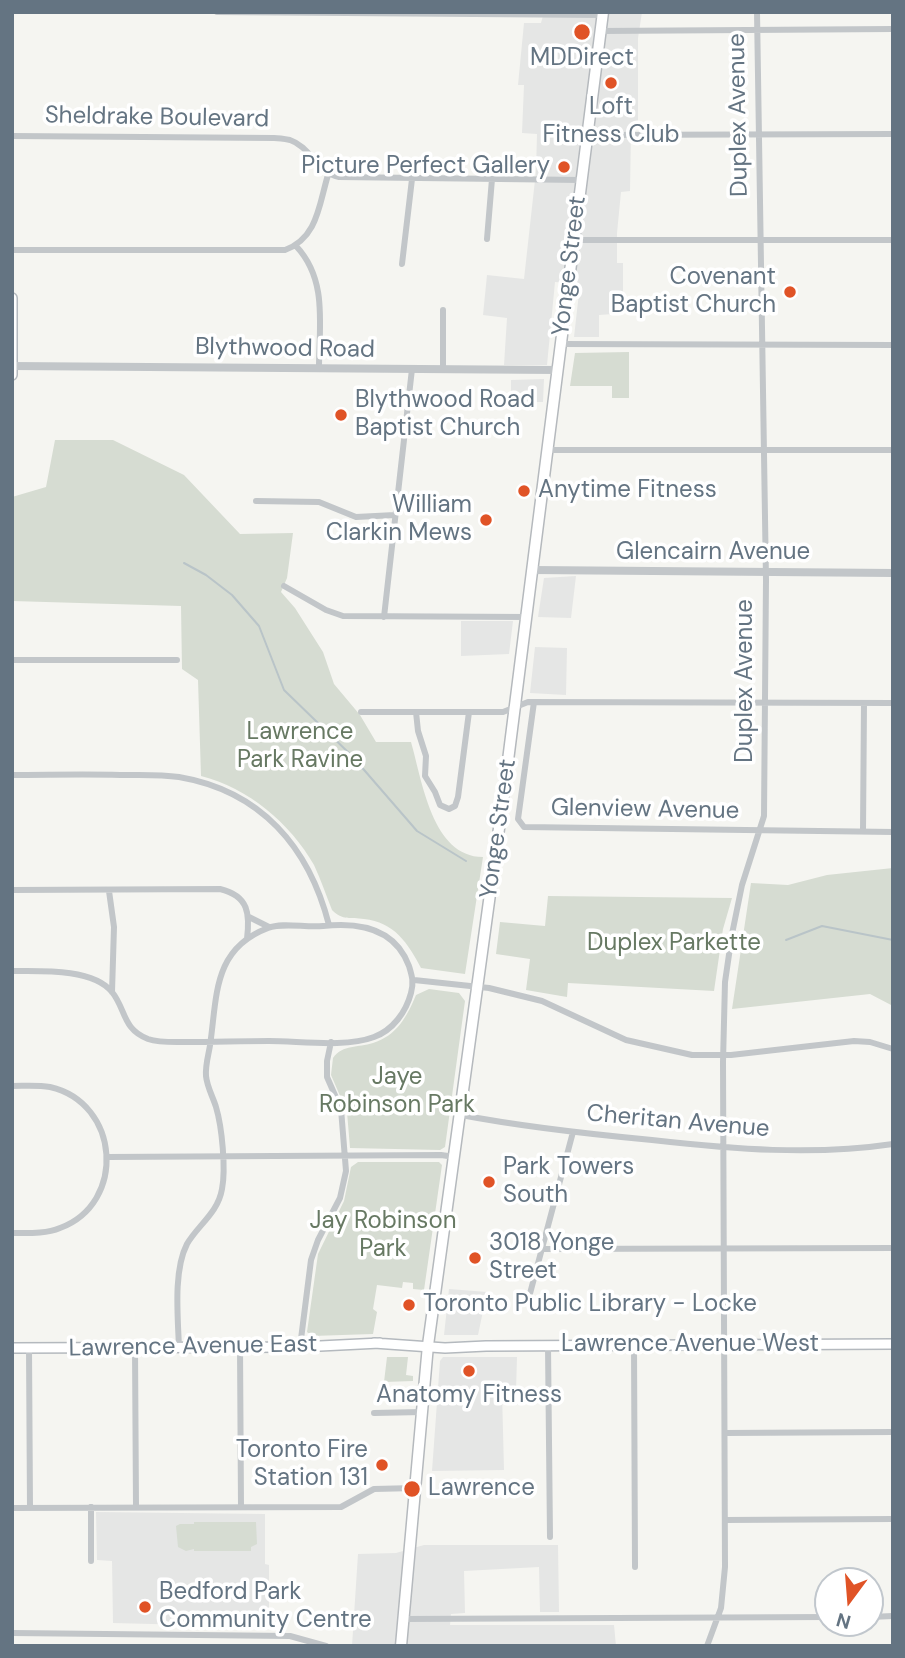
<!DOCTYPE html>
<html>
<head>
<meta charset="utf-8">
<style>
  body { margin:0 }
  #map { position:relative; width:905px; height:1658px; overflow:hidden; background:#f5f5f1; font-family:"DM Sans",sans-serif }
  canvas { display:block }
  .frame { position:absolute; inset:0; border:14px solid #647482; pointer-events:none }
  .north { position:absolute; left:814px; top:1567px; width:70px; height:70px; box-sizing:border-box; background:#fff; border:2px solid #c1c7cd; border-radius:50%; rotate:196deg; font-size:19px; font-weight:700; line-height:28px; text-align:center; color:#647482 }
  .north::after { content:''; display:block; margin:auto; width:24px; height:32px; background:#e05326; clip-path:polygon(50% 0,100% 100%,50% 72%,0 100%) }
</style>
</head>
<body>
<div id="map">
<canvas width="905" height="1658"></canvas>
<div class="frame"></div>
<div class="north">N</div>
</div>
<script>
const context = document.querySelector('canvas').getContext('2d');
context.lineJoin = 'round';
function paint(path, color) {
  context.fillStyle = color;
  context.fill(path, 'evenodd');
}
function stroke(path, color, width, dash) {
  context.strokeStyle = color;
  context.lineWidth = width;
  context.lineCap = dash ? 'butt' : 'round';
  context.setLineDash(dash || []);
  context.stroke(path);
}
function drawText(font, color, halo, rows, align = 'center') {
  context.font = font + ' "DM Sans",sans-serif';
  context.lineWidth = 7;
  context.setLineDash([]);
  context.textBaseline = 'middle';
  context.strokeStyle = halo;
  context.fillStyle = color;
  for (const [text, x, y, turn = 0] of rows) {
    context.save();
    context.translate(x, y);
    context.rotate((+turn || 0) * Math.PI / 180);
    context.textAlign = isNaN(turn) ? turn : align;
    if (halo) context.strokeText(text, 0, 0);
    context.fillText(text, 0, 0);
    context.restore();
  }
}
paint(new Path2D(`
  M544 12H642L638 38V129L631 130 630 191 621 192 617 233V263H623V293H612L613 314 599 315V337H574L580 284 555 282 547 365H504L507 318 483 315 487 275 524 279 536 171 537 134 522 133 524 85H518L524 23H541Z
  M544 379 543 402H511V380Z
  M576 576 571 618 538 617 544 578Z
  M461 621H513L509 654 461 656Z
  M535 647 567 648 566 695 530 693Z
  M449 1289 487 1292 478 1335H444Z
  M443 1357H517L516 1391 502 1392 504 1470 432 1471 440 1361Z
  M96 1512 265 1514V1564L269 1565V1627L113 1623 112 1561 97 1560Z
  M424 1545H558L559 1612H540L539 1567 464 1571 465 1613 451 1614 450 1625H614L616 1646H352L358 1554 396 1553Z`), '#e5e6e5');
paint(new Path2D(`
  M629 352V398H612V386H570L575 353Z
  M55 440H113L184 475 240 534 293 533 287 578 281 592 295 608 323 652 334 684 360 715 376 742H411C422 780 432 857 483 857L465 974 421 968C408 943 394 922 364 919 350 917 343 921 332 910 326 895 321 880 314 865 290 823 248 788 201 776L198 680 182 669 181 606 12 601V497L46 487Z
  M893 868V1006L870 994 732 1009 751 883 788 885 827 875Z
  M548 896 732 898 723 929 714 991 568 983 567 997 526 990 530 959 496 954 500 922 545 926Z
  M429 989 459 993 465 1001 445 1147 440 1150 350 1148 347 1112 331 1075 333 1058C343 1044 358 1048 373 1043 396 1036 407 1017 416 995Z
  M358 1162H439L442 1165 424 1290 413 1289V1283L403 1282 402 1288 377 1285 373 1309 377 1312 373 1334 312 1336 307 1332 318 1254 344 1201 351 1167Z
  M387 1357H408L406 1375 413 1376V1381L384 1382Z
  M194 1522H256L257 1544 251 1547V1551H194V1549L186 1551 178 1547 176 1526 180 1524H194Z`), '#d6dcd2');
stroke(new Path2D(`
  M184 563 206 575 232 595 259 626 284 690 352 756 417 831 466 861
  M786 940 822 926 893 940`), '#b9c4c8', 2);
const secondary = new Path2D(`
  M12 298V375
  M374 1343 445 1348 486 1346 893 1344
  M12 1348 300 1347 380 1343`);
const primary = new Path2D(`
  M401 1646 428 1345 504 792 603 12`);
stroke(secondary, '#b4b9be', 12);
stroke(primary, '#b5b9bd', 13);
stroke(new Path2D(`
  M217 12 603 15
  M601 31 893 29
  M587 135 893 134
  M12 136 274 138C279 138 285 139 290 140 311 147 316 172 339 177L581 180
  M487 239 492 179
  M574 240H893
  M296 246C328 280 319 325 319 368
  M12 250H285C318 238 319 204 328 175
  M402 264 412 179
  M560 344 893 345
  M443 370V310
  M547 450H893
  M256 501 319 502 356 517 395 515
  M284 586 326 610 343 616 527 617
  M384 617 412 369
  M12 660H177
  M534 702 518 819 524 827 893 832
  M361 712H503L528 702 893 703
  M416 712 418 731 426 756 425 776 435 792 440 805 449 809 455 806 458 797 469 712
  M12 775C48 775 84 774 120 775 139 775 159 774 179 777 261 791 309 847 329 925
  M863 831 864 704
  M12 890 220 889C249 896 250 914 247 939
  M109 891 114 927 112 992
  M249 917 269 927
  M12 971C39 971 93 968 112 992 126 1009 122 1029 148 1039 160 1043 174 1042 187 1042 214 1042 242 1041 269 1041 300 1041 345 1048 374 1037 393 1030 406 1012 411 993 414 982 412 976 409 966 395 928 359 922 323 926 306 928 283 922 268 928 215 948 217 992 211 1038 210 1051 205 1063 206 1076 207 1087 213 1097 216 1107 222 1127 226 1169 222 1189 218 1213 198 1225 187 1244 173 1271 178 1318 179 1348
  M414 980 489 988 542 1001 626 1040 692 1055H731L854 1041 870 1042 893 1049
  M12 1086C25 1086 38 1085 50 1087 120 1103 127 1203 60 1228 46 1234 28 1233 12 1233
  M461 1115C524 1127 588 1134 652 1140 733 1149 812 1156 893 1144
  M108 1157 441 1155 455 1157
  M543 1249 893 1248
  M528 1301 573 1132
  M548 1346 550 1537
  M634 1346 635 1567
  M240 1347 241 1507
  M300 1347 311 1260 318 1240 340 1198 346 1171 341 1109 327 1077V1061L331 1042
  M29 1348 30 1508
  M135 1348 136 1507
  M374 1413 422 1412
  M725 1433 893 1432
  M12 1508 341 1507 374 1489 415 1488
  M725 1520 893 1519
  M91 1561V1507
  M870 1617 893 1616
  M404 1619 828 1617
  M12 1633 290 1636 326 1646
  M707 1646 721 1608 725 1567 723 1062 725 982 732 934 742 885 764 816 766 580 757 12`), '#c2c6c9', 6);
stroke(new Path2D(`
  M12 366 557 370
  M533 570 893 573`), '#c2c6c9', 8);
stroke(secondary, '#fff', 9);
stroke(primary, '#fff', 10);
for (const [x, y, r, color] of [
  [582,32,9,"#e05326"],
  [611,83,7,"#e05326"],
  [564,167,7,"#e05326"],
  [790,292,7,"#e05326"],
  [341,415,7,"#e05326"],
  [524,491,7,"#e05326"],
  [486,520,7,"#e05326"],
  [489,1182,7,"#e05326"],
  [475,1258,7,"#e05326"],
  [409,1305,7,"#e05326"],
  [469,1371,7,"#e05326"],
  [382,1465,7,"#e05326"],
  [412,1489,9,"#e05326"],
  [145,1607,7,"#e05326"]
]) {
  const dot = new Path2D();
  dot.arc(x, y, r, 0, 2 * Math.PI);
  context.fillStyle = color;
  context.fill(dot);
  stroke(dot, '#fff', 2.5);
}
drawText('24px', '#647482', '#fff', [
  ["MDDirect",582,59,"center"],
  ["Loft",611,108,"center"],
  ["Fitness Club",611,136,"center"],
  ["Picture Perfect Gallery",550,167,"right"],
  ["Covenant",776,278,"right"],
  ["Baptist Church",776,306,"right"],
  ["Blythwood Road",355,401],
  ["Baptist Church",355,429],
  ["Anytime Fitness",538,491],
  ["William",472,506,"right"],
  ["Clarkin Mews",472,534,"right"],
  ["Park Towers",503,1168],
  ["South",503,1196],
  ["3018 Yonge",489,1244],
  ["Street",489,1272],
  ["Toronto Public Library - Locke",423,1305],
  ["Anatomy Fitness",469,1396,"center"],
  ["Toronto Fire",368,1451,"right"],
  ["Station 131",368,1479,"right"],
  ["Lawrence",428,1489],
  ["Bedford Park",159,1593],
  ["Community Centre",159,1621]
], 'left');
drawText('24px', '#647482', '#fff', [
  ["Duplex Avenue",739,115,-91],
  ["Sheldrake Boulevard",157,118,1],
  ["Yonge Street",570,266,-83],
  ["Blythwood Road",285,349,1],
  ["Glencairn Avenue",713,553],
  ["Duplex Avenue",746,681,-90],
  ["Glenview Avenue",645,810,1],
  ["Yonge Street",499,829,-82],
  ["Cheritan Avenue",678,1122,5],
  ["Lawrence Avenue West",690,1345],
  ["Lawrence Avenue East",193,1347,-1]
]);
drawText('24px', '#677963', '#fff', [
  ["Lawrence",300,733],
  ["Park Ravine",300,761],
  ["Duplex Parkette",674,944],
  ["Jaye",397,1078],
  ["Robinson Park",397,1106],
  ["Jay Robinson",383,1222],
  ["Park",383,1250]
]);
</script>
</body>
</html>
